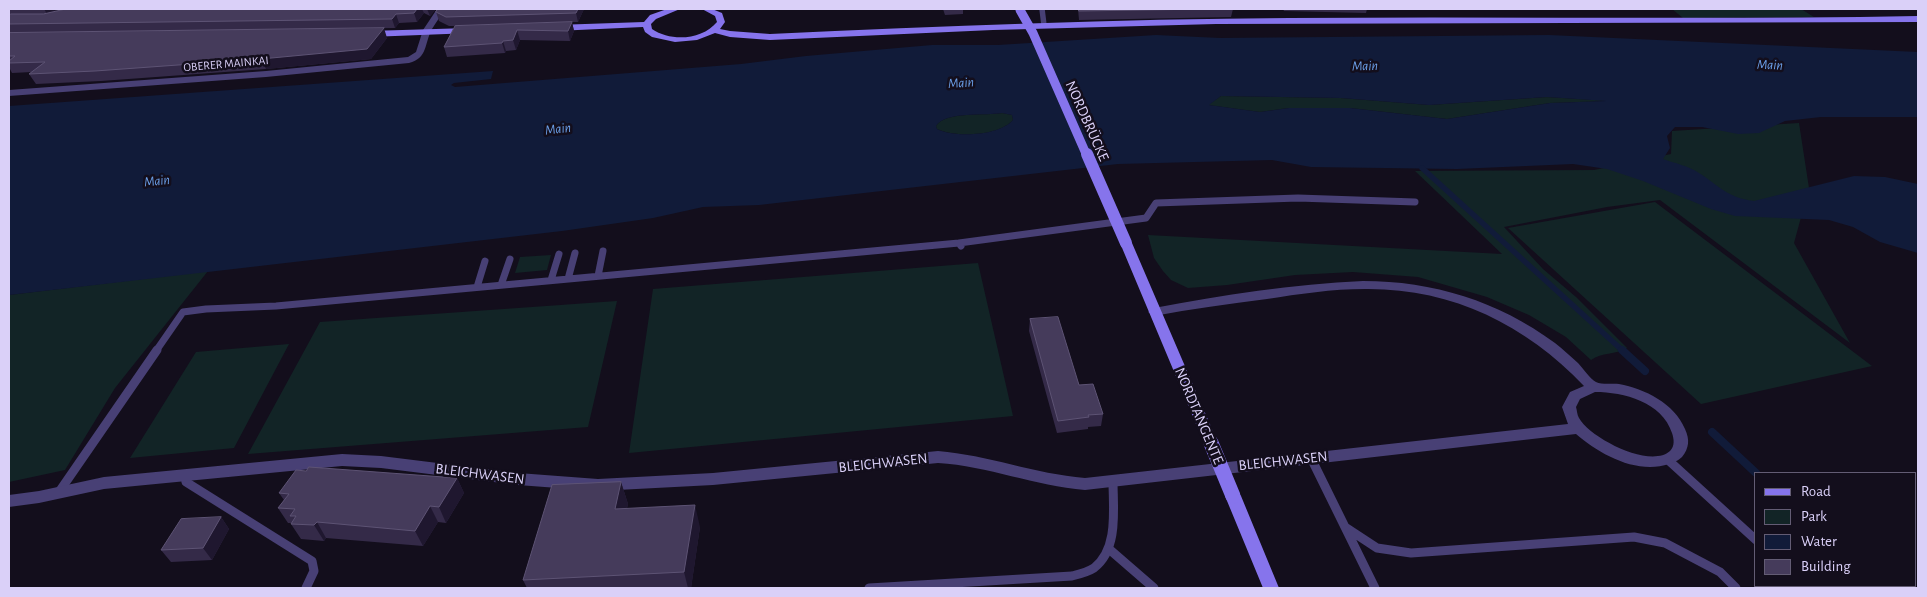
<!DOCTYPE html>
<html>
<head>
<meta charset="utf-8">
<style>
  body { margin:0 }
  #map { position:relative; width:1927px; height:597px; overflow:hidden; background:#130e1c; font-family:"Alegreya Sans",sans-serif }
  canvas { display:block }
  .frame { position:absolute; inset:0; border:10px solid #dad0f8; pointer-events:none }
  .legend { position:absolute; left:1754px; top:472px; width:162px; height:115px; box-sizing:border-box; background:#130e1c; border:1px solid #635c74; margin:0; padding:6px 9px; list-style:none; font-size:15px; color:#dad0f8 }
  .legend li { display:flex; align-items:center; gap:10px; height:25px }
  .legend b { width:25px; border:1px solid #635c74 }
</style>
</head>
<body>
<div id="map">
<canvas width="1927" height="597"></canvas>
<div class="frame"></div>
<ul class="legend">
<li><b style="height:6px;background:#8674ec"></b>Road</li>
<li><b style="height:14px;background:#122426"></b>Park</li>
<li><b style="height:14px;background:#111b39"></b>Water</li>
<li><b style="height:14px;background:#453b5b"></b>Building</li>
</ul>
</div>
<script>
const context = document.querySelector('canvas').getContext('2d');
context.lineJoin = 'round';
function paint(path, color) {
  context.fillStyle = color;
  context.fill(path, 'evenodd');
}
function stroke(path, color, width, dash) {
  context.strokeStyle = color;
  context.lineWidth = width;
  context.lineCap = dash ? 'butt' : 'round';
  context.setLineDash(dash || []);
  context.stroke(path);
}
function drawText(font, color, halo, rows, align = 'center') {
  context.font = font + ' "Alegreya Sans",sans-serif';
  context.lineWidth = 5;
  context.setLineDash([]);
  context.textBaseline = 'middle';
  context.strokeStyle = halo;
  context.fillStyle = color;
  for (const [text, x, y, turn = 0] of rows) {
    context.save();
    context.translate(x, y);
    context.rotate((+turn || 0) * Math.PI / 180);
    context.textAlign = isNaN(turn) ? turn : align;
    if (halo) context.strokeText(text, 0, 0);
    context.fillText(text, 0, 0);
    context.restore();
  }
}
paint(new Path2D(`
  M1672 9H1801L1814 17 1683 18Z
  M1221 96 1341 98 1429 105 1547 97 1611 101 1550 103 1447 119 1350 108H1289L1260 112 1208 105Z
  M1002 113 1012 115 1013 120C999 136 956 138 937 129L936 126C945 111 986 116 1002 113Z
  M1799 123 1809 188 1794 243 1850 343 1660 200 1607 207 1504 227 1543 269 1576 297 1627 348C1615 355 1602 352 1591 360L1566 337 1529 315 1487 297 1418 277 1353 272 1295 275 1227 285 1188 288 1171 280 1163 271 1154 258 1148 235 1502 254 1415 171 1594 170 1671 154 1672 131Z
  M1655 202 1872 366 1701 404 1508 228Z
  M551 255 547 270 515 273 520 257Z
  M978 263 1013 416 629 453 653 289Z
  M208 271 115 388 65 470 9 482V295Z
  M617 301 588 427 248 454 320 322Z
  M289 344 234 448 130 458 196 352Z`), '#122426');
paint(new Path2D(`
  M1156 35 1220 38 1549 35 1918 52V117H1821L1785 121 1759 133 1738 134 1702 127H1675L1667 136 1670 148 1663 159C1674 163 1689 166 1699 173 1721 187 1726 197 1754 201L1854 176 1885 177 1918 184V253L1880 242 1853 227 1829 220 1735 216 1711 209 1643 181 1607 169 1573 164 1457 169 1311 167 1272 160 1118 164 759 205 703 207 653 218 562 231 9 295V106L493 71 491 79 454 83 451 85 455 87 741 64 806 56 932 45H998ZM1221 96 1341 98 1429 105 1547 97 1606 101 1550 103 1447 119 1350 108H1289L1260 112 1209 105ZM1002 113 1012 115 1013 120C999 136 955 138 937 129L936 126C945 111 986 116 1002 113Z`), '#111b39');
stroke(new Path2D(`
  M1422 168 1623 351`), '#111b39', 5.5);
stroke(new Path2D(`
  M1622 350 1645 371
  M1712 432 1756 473
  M1879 586 1882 588`), '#111b39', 8);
stroke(new Path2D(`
  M1042 9 1044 25`), '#484075', 5.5);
stroke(new Path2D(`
  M959 243 1146 218 1156 203 1298 198 1415 202
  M598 276 603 251
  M568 279 575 253
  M551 280 559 254
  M501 285 510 259
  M477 287 485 261
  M156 351 183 312 206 309 276 306 959 243 961 246`), '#484075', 7);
stroke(new Path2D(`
  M1311 458 1375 588
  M1667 459 1756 540
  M185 475 186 482 312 561 314 571 306 588
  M59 492 157 350
  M1345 527 1377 548 1411 553 1634 537 1665 543 1720 572 1736 588
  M1109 549 1154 588
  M1804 586 1807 588
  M869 588 1072 576C1080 574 1088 572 1094 568 1119 549 1113 508 1113 481`), '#484075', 9);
paint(new Path2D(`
  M437 9H445C441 16 436 22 432 29 424 44 428 58 409 63L266 77 9 96V90L266 71 408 57 416 52 423 30Z
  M1363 281C1433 281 1498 301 1555 343 1563 349 1570 356 1578 363 1583 368 1590 379 1596 382 1602 385 1613 383 1619 384 1645 389 1674 403 1685 429 1690 440 1689 448 1682 457 1678 461 1674 462 1669 464 1637 475 1599 454 1576 434L1085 490C1035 486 988 466 938 463L713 485 598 491 518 485 381 468 342 466 104 489 39 503 9 507V495L39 491 104 477 342 454 381 456 518 473 598 479 713 473 938 451C988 455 1035 474 1085 478L1568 424 1562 407 1570 392 1584 386C1525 324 1451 288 1365 289 1332 289 1299 294 1267 299 1229 304 1191 309 1154 316L1148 312 1154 308C1223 295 1293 284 1363 281ZM1595 392C1624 392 1662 402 1672 433 1674 439 1675 446 1670 451 1650 469 1590 438 1579 418 1577 415 1577 410 1576 407L1580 399Z`), '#484075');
paint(new Path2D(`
  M667 9H680L656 19 651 24 652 29C671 42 702 40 717 22L715 16 702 9H712L722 13 725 22 720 29 730 31 770 34C943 26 1116 19 1289 18 1499 16 1708 20 1918 16V22L1216 24 993 30 770 40 730 37 715 33 697 40 675 42 652 37 645 32 643 27 556 31 552 28 556 25 644 22 650 15Z
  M469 28 473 31 472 33 369 37 365 34 369 31Z
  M1126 239 1132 243 1218 443 1216 447 1211 448 1206 447 1204 443 1120 243Z
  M1233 490 1238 492 1241 496 1279 588H1263L1225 496 1228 492Z`), '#8674ec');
stroke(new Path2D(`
  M1020 10 1033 33 1087 156`), '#8674ec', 9);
stroke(new Path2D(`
  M1087 154 1126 243`), '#8674ec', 12);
stroke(new Path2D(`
  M1211 443 1233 496`), '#8674ec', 15);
paint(new Path2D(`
  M9 9H436L430 16 424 13 417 22 399 23 395 28 317 29 387 38 371 59 266 69 101 81 36 84 29 74 32 72 12 73 9 67V14H11L9 12Z
  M584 9 578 22H572L574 31 570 41 520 40 516 50 506 51 505 53 447 57 444 47 455 26H449L439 21 436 12Z
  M943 9H963V14L945 15Z
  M1078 9H1233L1231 17 1079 20Z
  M1283 9H1367L1366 13 1284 11Z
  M1453 9H1481L1480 10Z
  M1030 319 1079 385 1103 414 1101 426 1088 427V429L1057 433 1029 331Z
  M306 471 457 478 464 493 446 523 438 522 423 546 326 538 324 541 301 539 291 524V523H288L278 508 284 500 279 493Z
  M621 482 628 504 627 508 700 527 691 588H527L523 580Z
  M221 517 229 529 212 560 171 562 161 550Z`), '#342a48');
paint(new Path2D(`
  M44 9H70L47 14Z
  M417 9H422L424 13 417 22 414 13Z
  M427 9H436L430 16Z
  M578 9H584L578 22 576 13Z
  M396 14 399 23 395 28 392 19Z
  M572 22 574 31 570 41 568 31Z
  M384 28 387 38 371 59 266 69 261 59Z
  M517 30 520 40 516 50 513 40Z
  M503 41 506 51 505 53 502 43Z
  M457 478 464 493 446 523 439 507Z
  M621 482 628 504 622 531 615 509Z
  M695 505 700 527 691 588H688L684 572Z
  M430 506 438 522 423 546 415 531Z
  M221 517 229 529 212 560 203 548Z
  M317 522 326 538 324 541 314 525Z`), '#1f172f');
const building = new Path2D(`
  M66 9H417L414 13 396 14 392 19 9 24V14H43Z
  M438 9H578L576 13 446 17 436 12Z
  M1079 9H1207L1079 11Z
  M572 22 568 31 517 30 513 40 503 41 502 43 444 47 455 26Z
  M384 28 367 49 261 59 95 71 29 74 45 62 9 63V61L15 56H9V33Z
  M1058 317 1079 385 1093 384 1103 414 1088 415 1089 417 1058 421 1030 319Z
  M309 467 457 478 439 507 430 506 415 531 317 522 314 525 291 524 296 516H290L295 509 278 508 289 494 279 493 296 470 306 471Z
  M621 482 615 509 695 505 684 572 523 580 552 485Z
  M221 517 203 548 161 550 181 519Z`);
paint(building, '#453b5b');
stroke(building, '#5d5374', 1);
drawText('12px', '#dad0f8', '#130e1c', [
  ["OBERER MAINKAI",226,64,-5]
]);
drawText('italic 14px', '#6ca0ea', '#130e1c', [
  ["Main",1770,65,2],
  ["Main",1365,66,-1],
  ["Main",961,83,-4],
  ["Main",558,129,-7],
  ["Main",157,181,-6]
]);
drawText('15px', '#dad0f8', '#130e1c', [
  ["NORDBRÜCKE",1087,121,66],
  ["NORDTANGENTE",1199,416,67],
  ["BLEICHWASEN",1283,461,-6],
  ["BLEICHWASEN",883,463,-6],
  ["BLEICHWASEN",480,474,7]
]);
</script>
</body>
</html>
